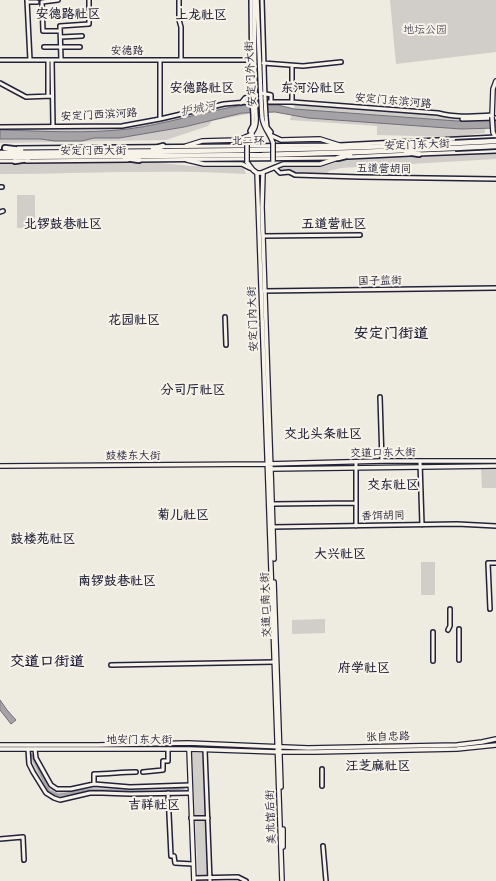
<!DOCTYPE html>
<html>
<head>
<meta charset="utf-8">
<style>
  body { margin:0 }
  canvas { display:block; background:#eeebe1 }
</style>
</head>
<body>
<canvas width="496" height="881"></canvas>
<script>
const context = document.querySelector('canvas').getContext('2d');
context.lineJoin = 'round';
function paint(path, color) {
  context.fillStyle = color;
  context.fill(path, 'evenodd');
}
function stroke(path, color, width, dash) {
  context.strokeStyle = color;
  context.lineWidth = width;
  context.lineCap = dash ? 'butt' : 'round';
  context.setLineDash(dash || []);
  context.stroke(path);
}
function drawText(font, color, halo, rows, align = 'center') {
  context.font = font + ' "Playpen Sans","LXGW WenKai TC",sans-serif';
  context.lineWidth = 4;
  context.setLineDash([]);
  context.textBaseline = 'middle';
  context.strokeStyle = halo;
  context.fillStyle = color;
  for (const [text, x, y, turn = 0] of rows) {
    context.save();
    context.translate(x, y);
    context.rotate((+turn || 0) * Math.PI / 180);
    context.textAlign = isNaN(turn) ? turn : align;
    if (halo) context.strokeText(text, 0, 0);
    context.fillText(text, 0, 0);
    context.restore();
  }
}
paint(new Path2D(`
  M390 0H496V52L396 64Z
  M248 104V114L212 121 208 126 166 140 0 143V129C42 128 86 131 128 126 169 121 208 106 248 104Z
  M295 105 435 115 455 119H485V133L455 137 377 135V126L290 120Z
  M496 152V159L341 168 329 171 327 175H295L289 171H280L281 167 283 166 320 165 338 159Z
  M0 163H161L191 166H243L246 174C164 169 82 174 0 174Z
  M17 195H35V228H17Z
  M481 469H496V488H482Z
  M421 562H435V595H421Z
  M325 619V633L292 634V620Z
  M192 753H203V754L208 881H198Z
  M30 754H34L52 787 65 790 96 786 125 788 186 787V792L80 794 60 798 54 797 47 794 43 789 30 764Z`), '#d1cdc9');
const water = new Path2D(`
  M244 105H278L294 109 457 121 496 120V128L461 129 308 118 275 112 242 113 184 127 119 138H94L82 141H55L40 139H0V130C43 131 85 134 128 129 167 124 205 111 244 105Z
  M0 700 7 710 16 720 11 724 0 710Z`);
paint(water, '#a6a3a6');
stroke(water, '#716f7b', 1);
stroke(new Path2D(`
  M31 754 49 791 58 795 91 790 157 792 183 788`), '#a6a3a6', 2.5);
const minor = new Path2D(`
  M27 0 30 60
  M58 0 42 2 43 31H60
  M179 0V20L181 27V60
  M251 0 252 99
  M262 0 265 99
  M27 2H37
  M61 37 82 36
  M44 47H80
  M0 60H254
  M52 60 53 126
  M61 60 60 26 89 24V0
  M263 63 303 66 341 62
  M0 83 26 97 52 96
  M261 93 271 95V102
  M48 96V60
  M292 102V66
  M241 103 245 98 252 96
  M266 117 267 127 271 132 270 135
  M160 119V60
  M462 119 496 118
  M0 127 122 126 160 119 224 104 247 102H292L438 113C456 118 474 116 492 115
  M252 134 250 131 253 125V117
  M18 148 339 145 496 137
  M418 154 496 151
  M348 157 410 154
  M138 160 336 158
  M0 161H16
  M26 161 128 160
  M275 168 280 173 289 172 295 175 360 177 496 179
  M0 187H2
  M0 212 3 211
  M263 236 360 235
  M264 291 496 288
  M225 317 226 345
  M380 397 382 461
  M420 462 422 525
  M356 463V526
  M272 504 356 503
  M272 527 457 524 496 526
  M490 609 488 563H496
  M459 629V660
  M448 630 450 626V609
  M433 632V661
  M111 665 275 662
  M28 749 29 764 33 772 46 793 54 798 60 800 90 793H102L130 794 190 793
  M35 749 36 758 51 785 57 789H71L94 784 130 787 190 785
  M205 750 210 881
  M143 772 163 770V761H168V749
  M94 784V774C108 774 122 772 136 772
  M322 786V769
  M168 793 171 856H174L175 863 193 864
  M191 818H208
  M0 839 23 837 24 860
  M323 846 326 881
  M194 878 238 877 246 881`);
const major = new Path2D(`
  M254 0 255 99
  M257 0 261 99
  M262 117C263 128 270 133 273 143
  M492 117 493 89 496 81
  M493 132 496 139
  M270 135 281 140 320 139 339 145
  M247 143C249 131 257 133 256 117
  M186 146 202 141 239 140 252 134
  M187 160 204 164H242L250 168
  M247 162 253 170 257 173H261L283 164H320L338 158
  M257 173 282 881
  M263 173 262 207 274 559
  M0 466 267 464 382 461H496
  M270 469 496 466
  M274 582 281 787
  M0 745H97L188 743 308 748 457 745 482 742 496 739
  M0 749H189L278 752H315L457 749 496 745
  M189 749 194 881
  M283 829V847`);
const highway = new Path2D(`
  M5 148 21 150
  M153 149 163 146
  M406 152 419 154
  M0 153C152 151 303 151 455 143
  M0 157 262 155 360 152 455 148
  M125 158 139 160
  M338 158 350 155
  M15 161 28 159`);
stroke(minor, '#22223b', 6);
stroke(major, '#22223b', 6);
stroke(highway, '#22223b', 8);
stroke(minor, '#f7f3e8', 3);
stroke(major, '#f7f3e8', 3.5);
stroke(highway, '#f7f3e8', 4.5);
const minorBridge = new Path2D(`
  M252 99 253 117
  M265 99 266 117`);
const majorBridge = new Path2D(`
  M255 99 256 117
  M261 99 262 117
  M492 117 493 132
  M247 143V162
  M273 143V161`);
const highwayBridge = new Path2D(`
  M455 143 496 141
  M455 148 496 146`);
stroke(minorBridge, '#22223b', 6, []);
stroke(majorBridge, '#22223b', 6, []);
stroke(highwayBridge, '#22223b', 8, []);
stroke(minorBridge, '#f7f3e8', 3);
stroke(majorBridge, '#f7f3e8', 3.5);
stroke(highwayBridge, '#f7f3e8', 4.5);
drawText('11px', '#575566', '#f7f3e8', [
  ["地坛公园",425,30]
]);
drawText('11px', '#22223b', '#f7f3e8', [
  ["安德路",127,51],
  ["安定门外大街",251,74,-93],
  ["安定门东滨河路",393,101,5],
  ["安定门西滨河路",99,115,-3],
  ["北二环",248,141],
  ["安定门东大街",417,145,-2],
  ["安定门西大街",93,151],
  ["五道营胡同",384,169,1],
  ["国子监街",380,281,-1],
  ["安定门内大街",253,319,-92],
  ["交道口东大街",383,453,-1],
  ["鼓楼东大街",133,456],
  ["香饵胡同",383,516,-1],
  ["交道口南大街",266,605,-92],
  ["张自忠路",388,737,-2],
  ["地安门东大街",139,740],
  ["美术馆后街",271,817,-92]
]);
drawText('italic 12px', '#504f60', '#f7f3e8', [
  ["护城河",198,109,-11]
]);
drawText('bold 13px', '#22223b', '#f7f3e8', [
  ["安德路社区",68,14],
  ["上龙社区",201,15],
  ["安德路社区",202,88],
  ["东河沿社区",313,88],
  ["北锣鼓巷社区",63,224],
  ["五道营社区",334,224],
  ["花园社区",134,320],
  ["分司厅社区",193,390],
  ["交北头条社区",323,434],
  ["交东社区",393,485],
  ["菊儿社区",183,515],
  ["鼓楼苑社区",43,539],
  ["大兴社区",340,554],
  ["南锣鼓巷社区",117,581],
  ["府学社区",364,668],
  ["汪芝麻社区",378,766],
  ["吉祥社区",154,805]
]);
drawText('bold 15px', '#22223b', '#f7f3e8', [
  ["安定门街道",391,334],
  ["交道口街道",47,662]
]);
</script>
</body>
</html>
